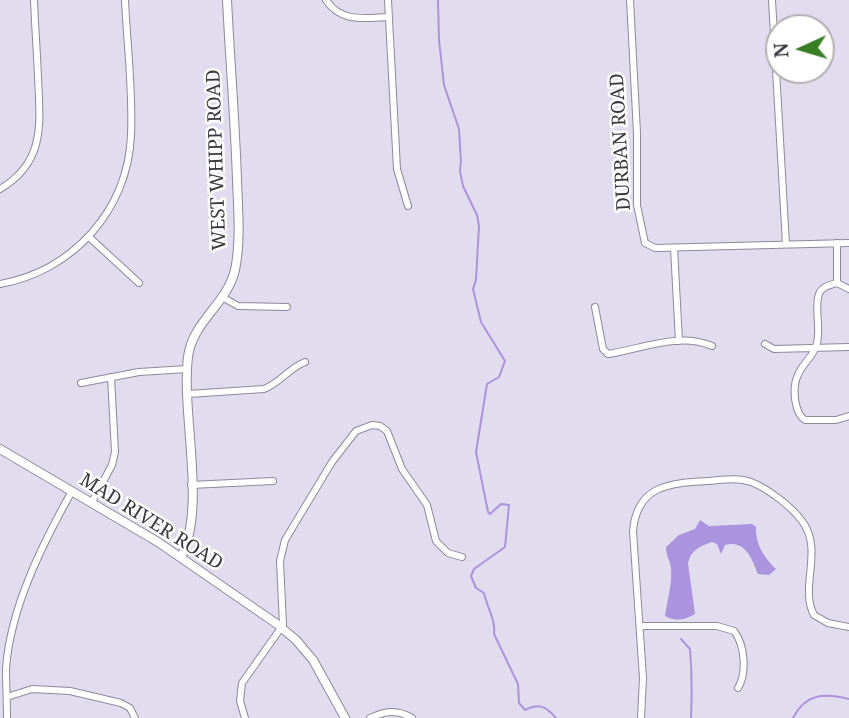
<!DOCTYPE html>
<html>
<head>
<meta charset="utf-8">
<style>
  body { margin:0 }
  #map { position:relative; width:849px; height:718px; overflow:hidden; background:#e1ddef; font-family:"Noto Serif",serif }
  canvas { display:block }
  .north { position:absolute; left:765px; top:14px; width:70px; height:70px; box-sizing:border-box; background:#fff; border:2px solid #b1b0b3; border-radius:50%; rotate:266deg; font-size:19px; font-weight:700; line-height:28px; text-align:center; color:#3b3940 }
  .north::after { content:''; display:block; margin:auto; width:24px; height:32px; background:#387f24; clip-path:polygon(50% 0,100% 100%,50% 72%,0 100%) }
</style>
</head>
<body>
<div id="map">
<canvas width="849" height="718"></canvas>
<div class="north">N</div>
</div>
<script>
const context = document.querySelector('canvas').getContext('2d');
context.lineJoin = 'round';
function paint(path, color) {
  context.fillStyle = color;
  context.fill(path, 'evenodd');
}
function stroke(path, color, width, dash) {
  context.strokeStyle = color;
  context.lineWidth = width;
  context.lineCap = dash ? 'butt' : 'round';
  context.setLineDash(dash || []);
  context.stroke(path);
}
function drawText(font, color, halo, rows, align = 'center') {
  context.font = font + ' "Noto Serif",serif';
  context.lineWidth = 5;
  context.setLineDash([]);
  context.textBaseline = 'middle';
  context.strokeStyle = halo;
  context.fillStyle = color;
  for (const [text, x, y, turn = 0] of rows) {
    context.save();
    context.translate(x, y);
    context.rotate((+turn || 0) * Math.PI / 180);
    context.textAlign = isNaN(turn) ? turn : align;
    if (halo) context.strokeText(text, 0, 0);
    context.fillText(text, 0, 0);
    context.restore();
  }
}
paint(new Path2D(`
  M700 520 709 526 752 524 756 527C755 543 764 558 776 569L769 575 758 574C752 559 745 539 725 545L721 554 717 544 712 542C700 546 691 550 688 563L695 614C685 620 676 622 665 616 667 601 674 579 670 563 668 557 666 554 666 547L679 535 695 529Z`), '#a994dd');
stroke(new Path2D(`
  M438 0 439 40 444 85 459 129 461 161 460 171 463 186 477 215 479 226 476 280 473 289 481 322 505 361 499 377 487 384 476 452 488 512 490 514 501 504 509 505 505 547 474 569 471 576 476 588 484 593C487 607 496 621 494 634L518 684 519 703 525 710C539 703 546 706 556 718
  M681 639 690 649C692 672 692 695 691 718
  M793 718C806 693 824 693 849 699`), '#a994dd', 2);
const minor = new Path2D(`
  M326 0C341 23 365 18 388 17
  M388 0 397 169 408 206
  M630 0 637 133V205L645 243 655 248 849 243
  M772 0 786 244
  M0 189C46 162 40 123 38 77 37 52 35 26 34 0
  M89 237 139 283
  M837 243V283
  M674 248 679 341
  M0 284C73 271 128 210 131 135 133 90 127 44 125 0
  M849 289 837 283C830 285 822 286 819 294 814 308 821 327 817 343 814 357 803 362 798 375 792 387 794 413 805 420H836L849 416
  M222 297 238 306 287 307
  M595 307 603 349 608 354C641 349 679 332 712 346
  M765 344 774 349 849 347
  M81 383 139 372 187 369
  M188 394 264 389C280 383 289 368 305 362
  M191 485 273 481
  M92 502 112 465 115 452 111 377
  M640 626H717L734 631C745 645 747 673 738 688
  M7 697 32 689 70 691 121 703 130 708 135 718
  M7 718C7 702 6 685 6 669 10 608 43 543 72 491
  M245 718 240 701 242 683 283 625 280 561 285 540 332 462 356 431 372 425 380 426 387 431 402 469 427 505 436 541 448 553 462 557
  M370 718C385 711 397 709 412 718
  M641 718 643 678 633 531C637 485 670 483 708 481 722 480 737 477 751 482 767 488 791 506 802 521 824 550 799 587 814 615L828 623 849 627`);
const tertiary = new Path2D(`
  M0 449 158 542 277 624 296 640 313 660 345 718
  M181 557C207 506 181 415 188 357 192 322 227 304 235 270 241 241 238 209 237 180 235 120 230 60 227 0`);
stroke(minor, '#8d899a', 8);
stroke(tertiary, '#8d899a', 10);
stroke(minor, '#fff', 6);
stroke(tertiary, '#fff', 8);
drawText('19px', '#3b3940', '#fff', [
  ["DURBAN ROAD",621,142,-93],
  ["WEST WHIPP ROAD",217,160,-92],
  ["MAD RIVER ROAD",151,522,32]
]);
</script>
</body>
</html>
